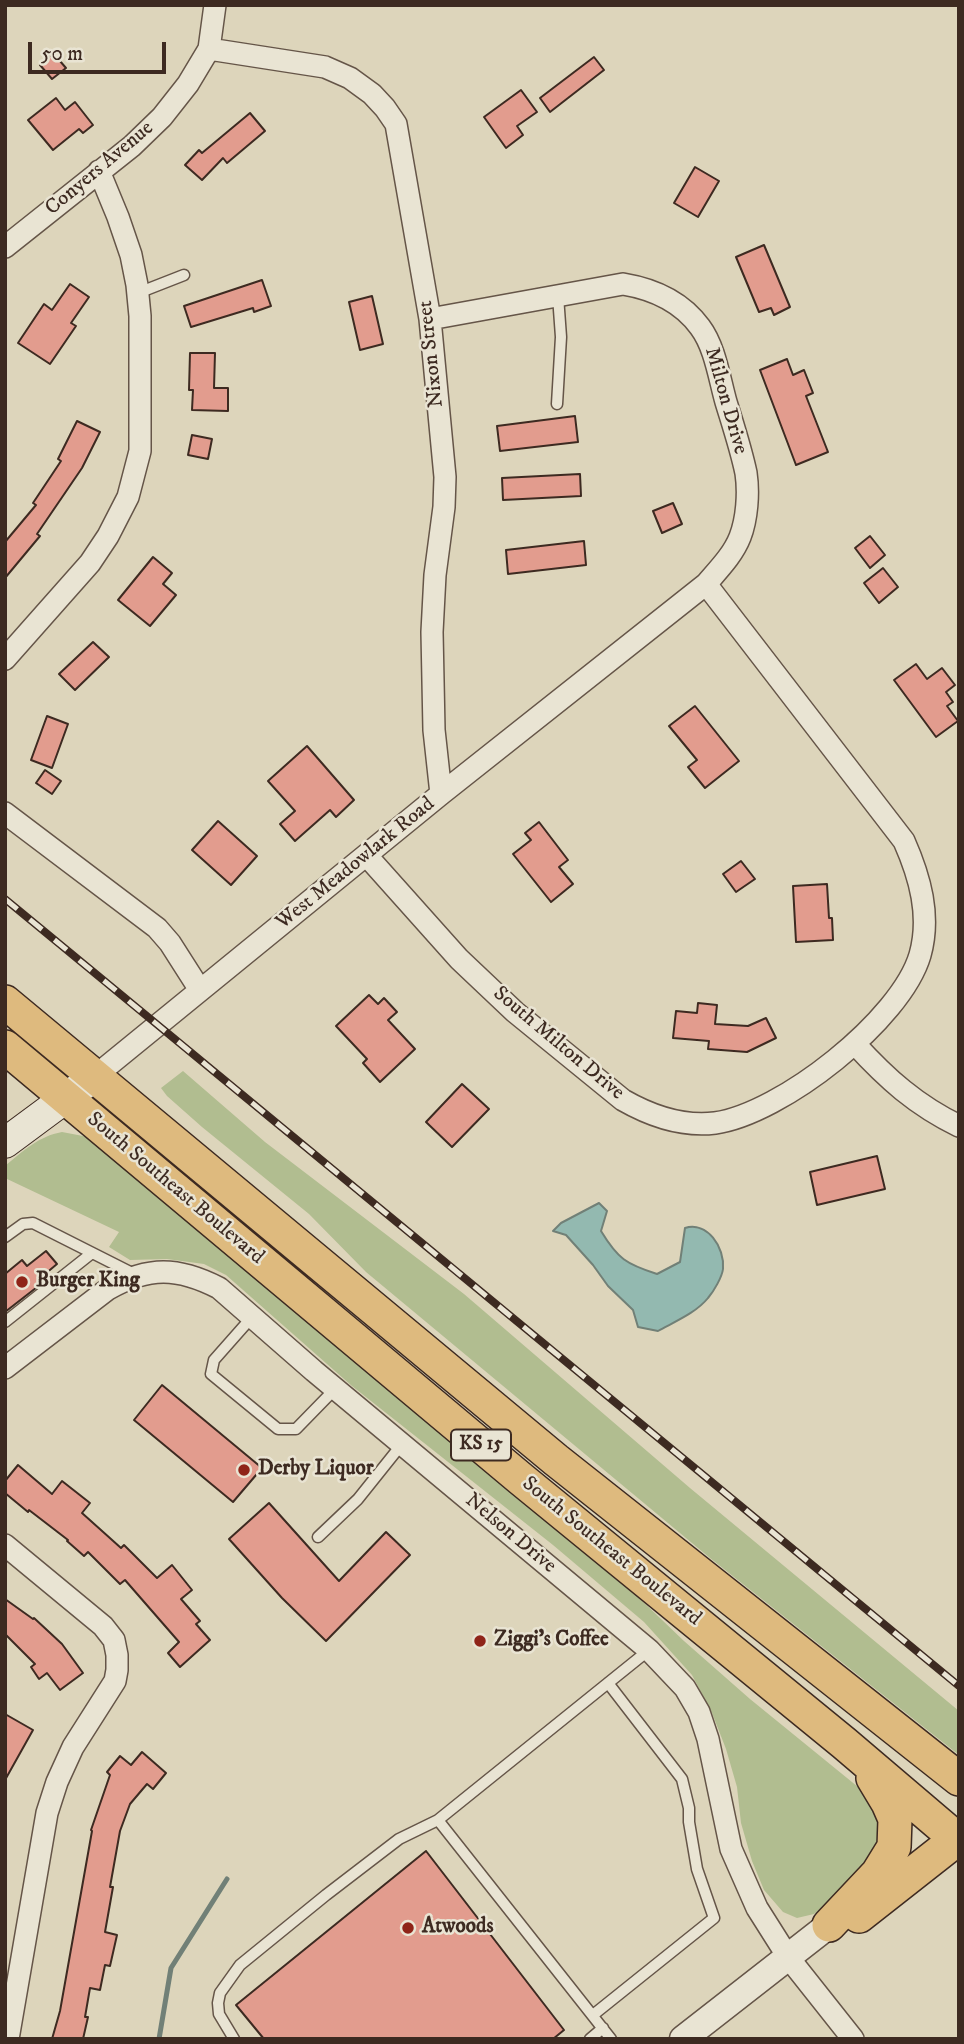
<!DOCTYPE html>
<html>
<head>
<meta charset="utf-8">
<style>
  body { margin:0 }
  #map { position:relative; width:964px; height:2044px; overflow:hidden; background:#ddd5bb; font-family:"IM FELL DW Pica",serif }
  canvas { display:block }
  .frame { position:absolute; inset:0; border:7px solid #3d2a21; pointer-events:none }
  .scale { position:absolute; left:28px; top:42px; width:138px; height:32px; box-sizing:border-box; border:4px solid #3d2a21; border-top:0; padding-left:9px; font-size:21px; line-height:24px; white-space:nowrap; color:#3d2a21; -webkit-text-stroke:5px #e9e4d3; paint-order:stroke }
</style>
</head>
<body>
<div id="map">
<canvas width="964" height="2044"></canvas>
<div class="frame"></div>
<div class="scale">50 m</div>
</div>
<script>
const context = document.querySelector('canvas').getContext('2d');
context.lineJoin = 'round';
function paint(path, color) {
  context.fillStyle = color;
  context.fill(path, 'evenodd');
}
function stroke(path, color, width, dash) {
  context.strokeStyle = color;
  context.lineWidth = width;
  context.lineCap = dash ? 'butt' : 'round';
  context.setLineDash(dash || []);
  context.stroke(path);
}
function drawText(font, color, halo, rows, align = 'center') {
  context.font = font + ' "IM FELL DW Pica",serif';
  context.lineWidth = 5;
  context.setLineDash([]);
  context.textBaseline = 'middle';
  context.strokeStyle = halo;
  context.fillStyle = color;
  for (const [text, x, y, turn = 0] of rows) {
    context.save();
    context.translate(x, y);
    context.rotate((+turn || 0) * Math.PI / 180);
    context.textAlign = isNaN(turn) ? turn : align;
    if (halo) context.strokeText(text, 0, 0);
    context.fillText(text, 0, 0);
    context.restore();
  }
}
paint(new Path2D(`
  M183 1071 265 1142 464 1294 690 1488 959 1711V1755L710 1558 366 1272 309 1214 202 1127 167 1096 161 1088Z
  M62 1132 83 1136 90 1139 637 1596 684 1641 750 1699 863 1791 886 1821 870 1869 814 1914 797 1918 783 1912 764 1890 752 1861 741 1823 737 1787 726 1749 712 1713 692 1675 644 1622 553 1545 352 1386 226 1275 204 1264 167 1259 130 1260 109 1247 119 1232 5 1178V1166C23 1151 39 1136 62 1132Z`), '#b1bd90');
const water = new Path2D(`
  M599 1203 607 1211 601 1231C618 1259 626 1264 657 1274L680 1262 685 1228C707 1221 725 1247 723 1269 722 1277 714 1291 708 1298 696 1313 674 1322 658 1331L638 1327 633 1310 608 1286 593 1265 566 1235 553 1231 561 1223Z`);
paint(water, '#93b9b0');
stroke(water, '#718077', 2);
stroke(new Path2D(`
  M159 2039 171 1968 227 1879`), '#718077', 5);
const building = new Path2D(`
  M53 53 66 68 52 79 40 65Z
  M594 57 604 70 550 112 540 98Z
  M521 90 537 112 517 126 523 135 506 148 484 117Z
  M56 98 65 110 75 102 93 125 83 133 79 129 53 150 28 120Z
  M250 113 265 131 227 163 223 158 202 180 185 165 199 150 202 153Z
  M695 167 719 181 698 217 674 203Z
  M764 245 790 307 774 315 771 308 759 312 736 257Z
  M262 280 271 306 254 312 253 308 191 327 184 306Z
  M70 284 89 297 71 323 76 326 50 364 18 343 44 304 52 310Z
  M372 296 383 344 360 350 349 302Z
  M190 353H215L214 388H228V411L192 410 193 390H189Z
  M787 359 793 375 804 370 813 393 806 396 828 452 796 465 760 370Z
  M575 416 578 442 500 451 497 426Z
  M77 421 100 432 82 468 37 534 40 536 5 578V542L36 505 33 503 61 461 58 459Z
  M192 435 212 439 208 459 188 455Z
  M580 474 581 496 503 500 502 478Z
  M673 503 682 524 662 533 653 511Z
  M870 536 885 555 870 568 855 548Z
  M584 541 586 565 508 574 506 550Z
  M153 557 172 573 163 584 176 595 150 626 118 600Z
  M883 568 898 587 879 603 864 583Z
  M93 642 109 657 75 690 59 674Z
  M916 664 927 679 942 668 955 685 946 692 953 702 947 706 958 721 936 737 894 680Z
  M695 706 739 761 705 788 688 767 697 760 669 726Z
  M47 716 68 724 52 768 31 760Z
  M307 746 354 800 336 817 330 810 295 841 280 824 295 811 268 781Z
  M45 770 61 781 52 794 36 783Z
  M218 821 257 856 231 885 192 850Z
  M539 822 568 860 559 867 573 884 551 902 513 854 531 840 525 833Z
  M741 861 755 879 736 892 723 874Z
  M827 884 829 918H832L833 940 796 942 793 886Z
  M369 995 378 1004 384 998 397 1012 388 1020 415 1049 380 1082 363 1063 367 1059 336 1026Z
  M698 1003 717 1005 715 1024 748 1026 766 1018 776 1038 747 1052 708 1049 709 1041 673 1038 676 1011 697 1013Z
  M462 1084 489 1109 452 1147 426 1122Z
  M877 1156 885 1189 817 1205 810 1172Z
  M46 1251 57 1264 38 1280 41 1284 5 1312V1274L22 1260 27 1266Z
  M162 1385 262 1468 233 1502 134 1420Z
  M18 1465 52 1494 62 1481 90 1503 82 1513 121 1548 124 1545 157 1578 172 1565 192 1590 181 1599 200 1621 196 1624 210 1640 180 1667 168 1653 179 1642 125 1580 120 1584 88 1552 84 1556 67 1541 68 1540 29 1510 28 1512 5 1493V1481Z
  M269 1503 339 1581 386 1532 410 1555 326 1641 282 1598 229 1539Z
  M5 1599 33 1619 34 1618 62 1644 83 1673 60 1690 47 1673 39 1679 31 1667 35 1664 5 1634Z
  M5 1714 33 1730 5 1780Z
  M142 1752 166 1773 153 1789 147 1784 130 1804 120 1831 110 1887H113L105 1932 117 1935 110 1966 105 1965 100 1990 90 1988 85 2017H88L83 2039H52L60 2011 92 1831 91 1830 110 1775 107 1772 120 1756 131 1765Z
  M426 1851 564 2030 553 2039H264L236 2005Z`);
paint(building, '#e29c8e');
stroke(building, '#3d2a21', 2);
const service = new Path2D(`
  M138 293 184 275
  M557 404 561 337 558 296
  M5 1237 23 1224 33 1223 136 1275
  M252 1317 214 1360 211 1374 278 1429H296L335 1389
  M5 1322 92 1253
  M318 1537 358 1499 402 1444
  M593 2015 714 1918 697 1869 689 1822V1808L682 1779 608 1683
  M234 2039 219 2014 218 2003 220 1993 240 1965 326 1895 399 1839 438 1820
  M590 2039 603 2028
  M611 2039 438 1820 649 1650`);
const minor = new Path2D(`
  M209 49 325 67 350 78 372 94 385 108 396 124 430 319 445 477 444 507 435 575 432 632 434 730 441 794
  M5 247 132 146 162 117 188 84 209 49 215 5
  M5 659 90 563 108 536 128 497 140 451V316L137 285 131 255 118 217 99 171
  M5 813 157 928 170 943 200 990
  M367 856 459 959 515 1012 623 1100C651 1116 682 1127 715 1123 781 1114 901 1020 920 955 931 916 920 877 904 841L706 584
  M855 1044C887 1079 916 1105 959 1126
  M94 1077 441 794 706 584C718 570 733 555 740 537 747 519 749 493 746 473 741 449 733 425 726 402 719 377 715 347 700 327 681 301 653 289 623 284L430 319
  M5 1368 108 1289C149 1266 178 1267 219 1288L314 1371 649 1650 685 1688 699 1712 708 1739 731 1849 757 1908 788 1957 853 2039
  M5 1545 103 1626 114 1640 117 1655V1670L115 1681 73 1747 57 1782 47 1813 8 2039`);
const tertiary = new Path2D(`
  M683 2039 829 1925`);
const secondary = new Path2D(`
  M5 1143 94 1077`);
const primary = new Path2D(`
  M5 1002 556 1460 959 1779
  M5 1047 521 1479 844 1743 959 1841
  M859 1916 957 1839
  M829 1925 878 1873 894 1847 895 1819 888 1803 873 1778`);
stroke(service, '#655548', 13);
stroke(minor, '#655548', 24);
stroke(tertiary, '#655548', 29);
stroke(secondary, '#3d2a21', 32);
stroke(primary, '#3d2a21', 36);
stroke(service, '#e9e4d3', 10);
stroke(minor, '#e9e4d3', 21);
stroke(tertiary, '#e9e4d3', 26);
stroke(secondary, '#e9e4d3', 30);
stroke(primary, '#deba7e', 33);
const rail = new Path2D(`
  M5 899 959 1686`);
stroke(rail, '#3d2a21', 8);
stroke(rail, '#e9e4d3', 5, [16]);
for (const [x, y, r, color] of [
  [22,1282,7,"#8f2418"],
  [244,1470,7,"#8f2418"],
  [480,1641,7,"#8f2418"],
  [408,1928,7,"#8f2418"]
]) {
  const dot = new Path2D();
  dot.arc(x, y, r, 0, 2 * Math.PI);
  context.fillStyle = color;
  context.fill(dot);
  stroke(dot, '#e9e4d3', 2.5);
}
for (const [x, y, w] of [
  [481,1445,60]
]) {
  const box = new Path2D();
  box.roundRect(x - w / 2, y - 15.5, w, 31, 5);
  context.fillStyle = '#e9e4d3';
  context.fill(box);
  stroke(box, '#3d2a21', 2);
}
drawText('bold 19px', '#3d2a21', null, [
  ["KS 15",481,1445]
]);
drawText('21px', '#3d2a21', '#e9e4d3', [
  ["Conyers Avenue",100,169,-40],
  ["Nixon Street",432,354,-96],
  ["Milton Drive",725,401,74],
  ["West Meadowlark Road",356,864,-39],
  ["South Milton Drive",558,1044,40],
  ["South Southeast Boulevard",175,1189,40],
  ["Nelson Drive",510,1534,40],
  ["South Southeast Boulevard",611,1552,39]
]);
drawText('bold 21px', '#3d2a21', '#e9e4d3', [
  ["Burger King",36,1282],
  ["Derby Liquor",258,1470],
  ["Ziggi's Coffee",494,1641],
  ["Atwoods",422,1928]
], 'left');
</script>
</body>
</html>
